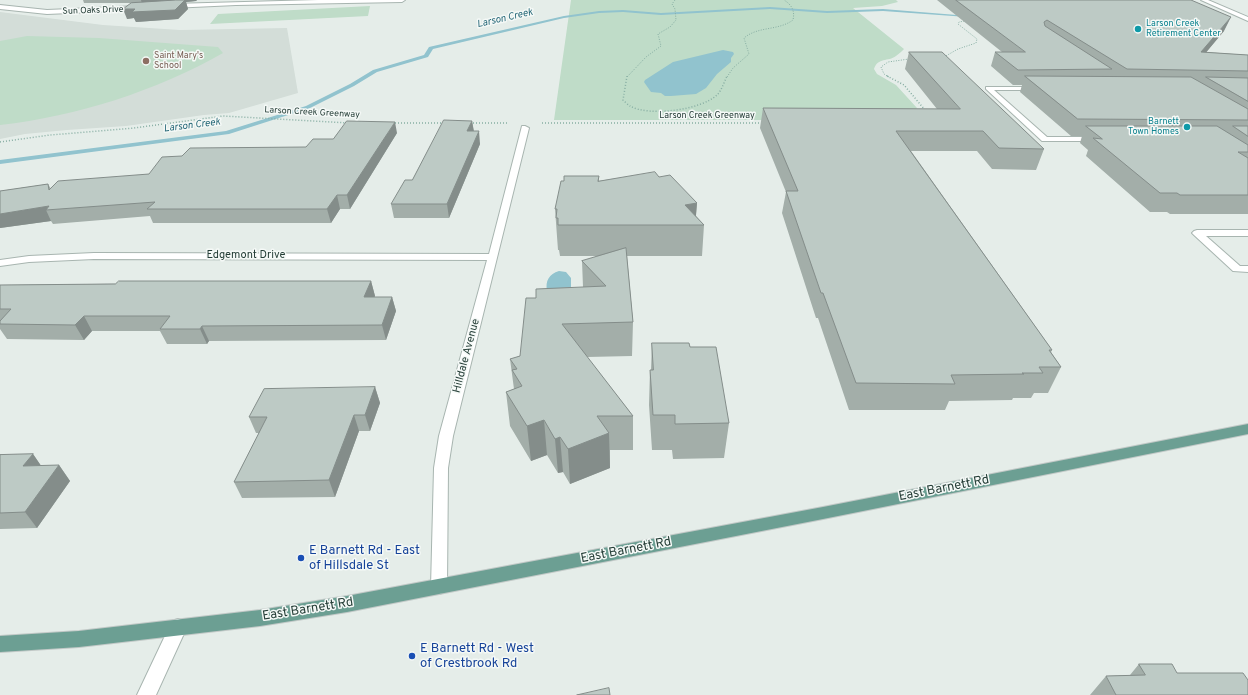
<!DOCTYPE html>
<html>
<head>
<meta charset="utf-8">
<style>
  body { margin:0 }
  canvas { display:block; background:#e5ede9 }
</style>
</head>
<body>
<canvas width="1248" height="695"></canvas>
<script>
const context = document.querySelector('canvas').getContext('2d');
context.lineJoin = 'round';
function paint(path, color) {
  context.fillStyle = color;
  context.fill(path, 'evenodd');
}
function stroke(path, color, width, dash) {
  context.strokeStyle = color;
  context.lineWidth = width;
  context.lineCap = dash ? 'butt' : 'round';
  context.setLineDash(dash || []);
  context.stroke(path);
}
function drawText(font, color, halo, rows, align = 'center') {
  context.font = font + ' Overpass,sans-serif';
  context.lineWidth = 3;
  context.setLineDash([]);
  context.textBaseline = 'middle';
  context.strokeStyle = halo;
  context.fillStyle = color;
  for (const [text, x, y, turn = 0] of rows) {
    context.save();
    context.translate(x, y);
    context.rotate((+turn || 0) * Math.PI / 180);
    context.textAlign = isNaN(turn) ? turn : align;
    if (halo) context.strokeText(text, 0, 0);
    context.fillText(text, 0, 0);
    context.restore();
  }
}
paint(new Path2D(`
  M0 12 103 25 180 30 287 28 298 93 229 113 204 115 126 126 67 130 25 134 0 139Z`), '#d3ddd8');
paint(new Path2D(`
  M571 0H896L898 2 882 6 853 8 904 49C902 51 899 54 896 56 888 62 878 57 874 69L877 74 896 85 917 108 914 114 896 120H554Z
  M370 6 368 16 210 24 218 14Z
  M27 36 99 38 218 47 223 53C156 91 78 116 0 125V41Z`), '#bfdcc8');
paint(new Path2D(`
  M723 50 733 52 734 54 731 58V62L717 74 706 88 696 94 671 96H665L661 93 651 92 644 82 645 80 673 62Z
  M559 271 566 272 571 278V290L547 291C545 281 549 274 559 271Z`), '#91c3ce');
paint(new Path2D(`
  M770 7 827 11 883 9 969 16 967 17 883 11 827 13 770 9 661 15 623 12 599 13 564 18 433 49 428 57 377 72 354 86 310 108 229 134 0 164V160L226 131 306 106 350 84 373 70 424 55 429 47 564 16 599 11 623 10 661 13Z`), '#91c3ce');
const minor = new Path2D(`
  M318 0H405L402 2 236 5 171 8 168 6 171 4Z
  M1201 0H1208L1248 17V21Z
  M0 5 47 10 139 6 142 8 139 10 47 14 0 9Z
  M986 87H1040L1041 88 1038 90H994L1047 137H1096L1100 139 1096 141H1042L986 89Z
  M522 126H525L529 128 453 436 448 468 447 587 445 592 439 594 433 592 431 587 434 468 439 436 487 260 94 259 29 262 0 266V260L29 256 94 253 489 254Z
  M1197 230H1248V236H1206L1240 266H1248V272L1233 271 1194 235 1192 233 1194 231Z
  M178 619 184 621 187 627 156 695H137L172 621Z`);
const major = new Path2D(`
  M1248 424V434L823 519 347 612 260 626 79 647 0 652V636L79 631 260 610 347 596 823 507Z`);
stroke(minor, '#a8b5b0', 2);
stroke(major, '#c2c9c7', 2);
stroke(new Path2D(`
  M944 57 958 49 976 43 977 39 958 24 959 22 965 21
  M627 77 646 57 661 46 658 34 670 27 676 20 675 9 672 4 675 0
  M727 77 733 68 749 54 744 38C758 26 778 31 793 20 795 11 792 5 784 0
  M889 77 884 74 881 67 888 62 909 59`), '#87aea3', 1, [1, 1.5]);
stroke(new Path2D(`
  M627 76 623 100C625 102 628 105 630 106 649 117 701 110 717 95 722 90 724 82 727 76
  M887 76 904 85 925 110
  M392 123H445
  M470 123H507
  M542 123H763
  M0 142 50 135 134 128 223 116 349 123`), '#87aea3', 1.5, [1, 2]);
paint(minor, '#fff');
paint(major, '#6c9f93');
paint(new Path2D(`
  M83 0H197L196 1 186 2 188 9 178 19 136 22 134 18 127 19 131 3H84Z
  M937 0H1191L1224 31 1206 52 1248 55V214H1170L1167 212H1150L1086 156 1088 150 1080 143 1082 136H1071L1020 92 1022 85H1013L991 66 995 52H1002Z
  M909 52 1044 149 1036 170 992 169 977 151H911L1052 350 1051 352 1061 367 1048 393H1034L1031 398H1013L1012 400 949 401 945 410H849L818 318H816L782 213 786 192 760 128 763 108 937 109 905 69Z
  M472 121 474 131 480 144 449 218H394L391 204 412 180Z
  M397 133 350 209H340L331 223H153L150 216 53 224 51 221 0 228V191L48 184 51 189 149 174 182 156 306 147 333 139Z
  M599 176V181L659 177 697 203 696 216 704 225 702 256H627L633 322 632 356 587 357 633 416V450H610V468L570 484 563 472 558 473 547 455 531 461 510 426 506 392 514 389 510 359 520 356 536 298 583 287 582 261 598 256H560L559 250H558L555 209 564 181Z
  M371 281 375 296 374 297H392L396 311 386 340 209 341 207 344H167L160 331H92L84 340 7 339 0 329V285Z
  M652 343 690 347 729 423 724 458 673 459 672 450H652L649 405 650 370H651Z
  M375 387 380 403 370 431H359L335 497 242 498 234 482 259 433H256L249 417Z
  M33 454 41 466 59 465 70 481 37 528 0 529V455Z
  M1139 664 1177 673 1248 695H1090L1106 676 1130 675Z`), '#a3aea9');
paint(new Path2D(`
  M141 0H197L196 1 186 2 188 9 178 19 136 22 134 18 127 19 123 9H135L142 4Z
  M1231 17 1224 31 1194 67 1201 52Z
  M472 121 474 133 467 131Z
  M395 122 397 133 350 209 347 195Z
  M479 131 480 144 449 218 447 204Z
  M337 195 340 209 331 223 327 209Z
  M697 203 695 225 685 205Z
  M49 206 46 210 51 221 0 228V214Z
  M371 281 375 296 368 312 364 297Z
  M392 297 396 311 386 340 382 325Z
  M84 316 92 331 84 340 75 325Z
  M202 326 209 341 207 344 200 329Z
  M375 387 380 403 370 431 365 415Z
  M354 415 359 431 335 497 329 480Z
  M544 420 547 455 531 461 527 426Z
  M609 433 610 468 570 484 568 449Z
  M560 437 563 472 558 473 555 439Z
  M33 454 44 470 23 466Z
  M59 465 70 481 37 528 25 512Z`), '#848d8a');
const building = new Path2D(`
  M176 0H185L175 10 132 12 135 9H123L131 3Z
  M956 0H1191L1231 17 1201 52 1248 55V71L1127 69 1047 20 1044 22 1045 26 1112 69 1018 70 995 52H1025Z
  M909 52H942L1044 149 999 148 983 131H896L1052 350H1049L1061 367H1039L1043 373H1022L1024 374 951 375 955 384 856 383 823 293H821L786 191H798L763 108 960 109Z
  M1025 76 1191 77 1248 109V120L1078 119Z
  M1206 77 1248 78V101Z
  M444 120 472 121 467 131H479L447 204H391L405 180H412Z
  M347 121 395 122 347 195H337L327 209H147L155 202 46 210 49 206 0 214V191L48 184 49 190 58 181 149 174 162 157 182 156 190 148 306 147 313 139H333Z
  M1086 126H1217L1248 145V152H1238L1248 158V195H1180L1177 193H1160L1093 138 1102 139Z
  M1233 126H1248V136Z
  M655 172 659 177 670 175 697 203 685 205 704 225H558V218H556L557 209H555L561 181H564V176H599L598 181Z
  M626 248 633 322 562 324 633 416H597L609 433 568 449 560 437 555 439 544 420 527 426 506 392 522 386 512 370 517 369 510 359 520 356 526 298H536V289L606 286 582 261Z
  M119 281H371L364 297H392L382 325 202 326 200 329H160L170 316H84L75 325 0 324V321L11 309H0V285L115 284Z
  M652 343H689L690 347H716L729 423 675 424V415H653L650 370H653Z
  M375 387 365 415H354L329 480 234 482 267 417H249L264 389Z
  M33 454 23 466 59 465 25 512 0 513V455Z
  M1139 664H1172L1177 673H1243L1248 680V695H1116L1106 676 1145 675Z
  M609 688 610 695H577Z`);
paint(building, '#bdcac5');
stroke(building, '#848d8a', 1);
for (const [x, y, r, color] of [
  [1138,29,4,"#0f9aa8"],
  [146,61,4,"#8d6e63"],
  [1187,127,4,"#0f9aa8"],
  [301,558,4,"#1a4fb4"],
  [412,656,4,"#1a4fb4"]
]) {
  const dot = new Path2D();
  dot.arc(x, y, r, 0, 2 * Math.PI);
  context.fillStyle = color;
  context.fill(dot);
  stroke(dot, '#f5f9f7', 1.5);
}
drawText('9px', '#253e37', '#f5f9f7', [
  ["Sun Oaks Drive",93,11,-2],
  ["Larson Creek Greenway",312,113,3],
  ["Larson Creek Greenway",707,116]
]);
drawText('9px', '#0d838f', '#f5f9f7', [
  ["Larson Creek",1146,24],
  ["Retirement Center",1146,34],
  ["Barnett",1179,122,"right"],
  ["Town Homes",1179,132,"right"]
], 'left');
drawText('9px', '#785e54', '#f5f9f7', [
  ["Saint Mary's",154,56],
  ["School",154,66]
], 'left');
drawText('italic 10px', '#236676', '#f5f9f7', [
  ["Larson Creek",505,19,-13],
  ["Larson Creek",192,126,-7]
]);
drawText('11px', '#253e37', '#f5f9f7', [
  ["Edgemont Drive",246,256],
  ["Hilldale Avenue",467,356,-75]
]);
drawText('13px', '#253e37', '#f5f9f7', [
  ["East Barnett Rd",944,489,-11],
  ["East Barnett Rd",626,551,-11],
  ["East Barnett Rd",308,610,-9]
]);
drawText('13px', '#164399', '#f5f9f7', [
  ["E Barnett Rd - East",309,551],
  ["of Hillsdale St",309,566],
  ["E Barnett Rd - West",420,649],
  ["of Crestbrook Rd",420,664]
], 'left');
</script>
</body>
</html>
